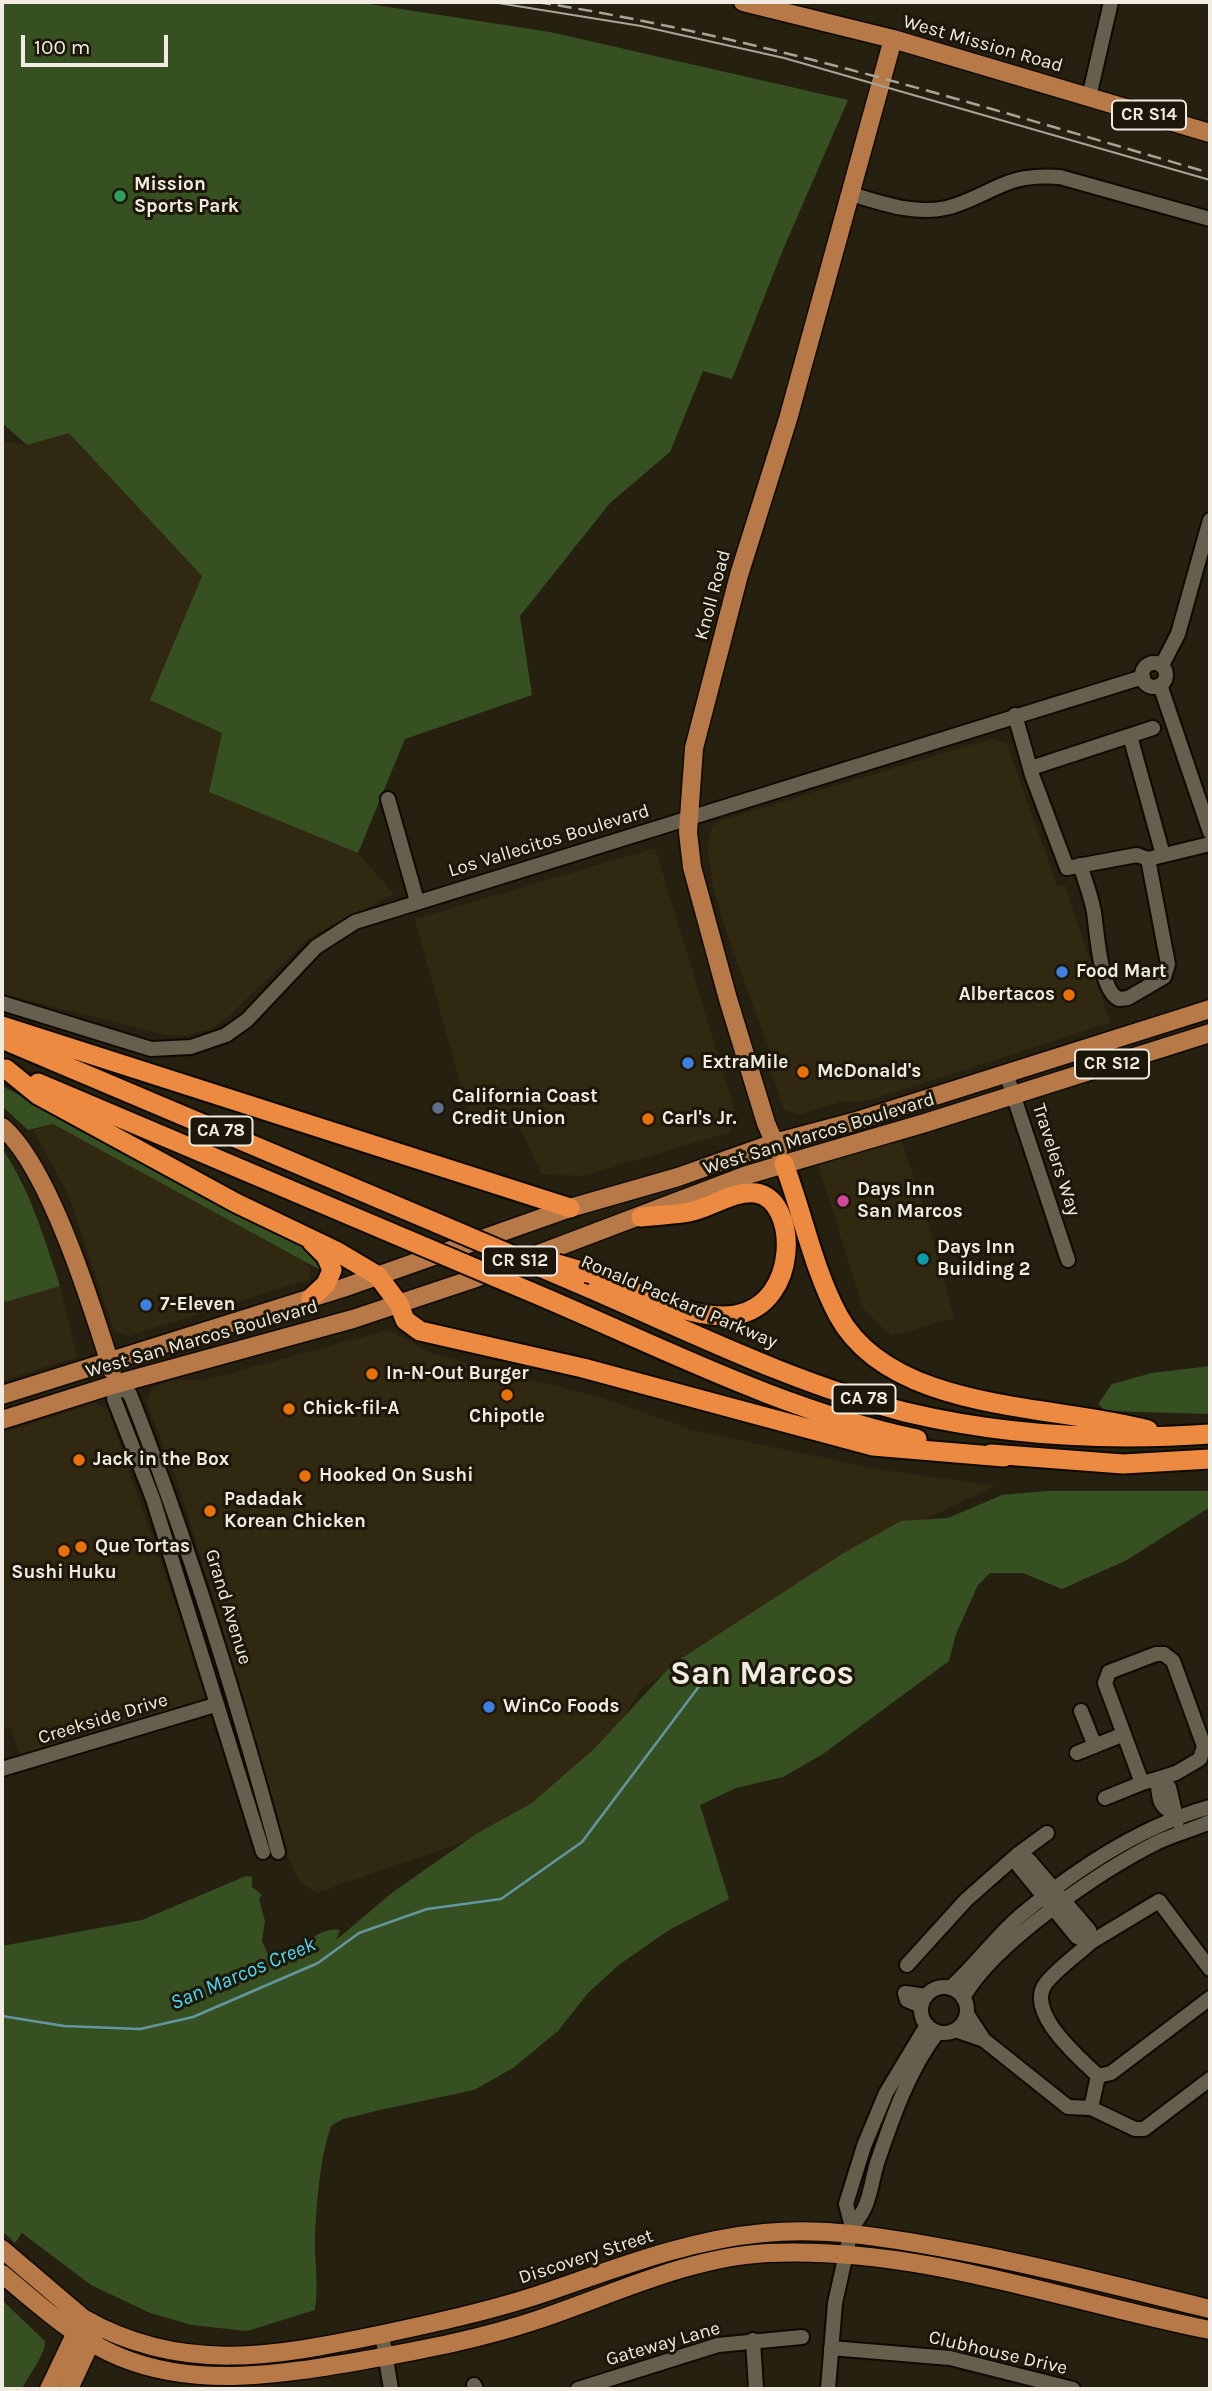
<!DOCTYPE html>
<html>
<head>
<meta charset="utf-8">
<style>
  body { margin:0 }
  #map { position:relative; width:1212px; height:2391px; overflow:hidden; background:#262010; font-family:Karla,sans-serif }
  canvas { display:block }
  .frame { position:absolute; inset:0; border:4px solid #f0ece2; pointer-events:none }
  .scale { position:absolute; left:21px; top:35px; width:147px; height:32px; box-sizing:border-box; border:4px solid #f0ece2; border-top:0; padding-left:9px; font-size:21px; line-height:24px; white-space:nowrap; color:#f0ece2; -webkit-text-stroke:5px #1c1708; paint-order:stroke }
</style>
</head>
<body>
<div id="map">
<canvas width="1212" height="2391"></canvas>
<div class="frame"></div>
<div class="scale">100 m</div>
</div>
<script>
const context = document.querySelector('canvas').getContext('2d');
context.lineJoin = 'round';
function paint(path, color) {
  context.fillStyle = color;
  context.fill(path, 'evenodd');
}
function stroke(path, color, width, dash) {
  context.strokeStyle = color;
  context.lineWidth = width;
  context.lineCap = dash ? 'butt' : 'round';
  context.setLineDash(dash || []);
  context.stroke(path);
}
function drawText(font, color, halo, rows, align = 'center') {
  context.font = font + ' Karla,sans-serif';
  context.lineWidth = 6;
  context.setLineDash([]);
  context.textBaseline = 'middle';
  context.strokeStyle = halo;
  context.fillStyle = color;
  for (const [text, x, y, turn = 0] of rows) {
    context.save();
    context.translate(x, y);
    context.rotate((+turn || 0) * Math.PI / 180);
    context.textAlign = isNaN(turn) ? turn : align;
    if (halo) context.strokeText(text, 0, 0);
    context.fillText(text, 0, 0);
    context.restore();
  }
}
paint(new Path2D(`
  M69 432 202 576 151 700 222 733 210 792 358 853 394 894 310 937 225 1020 212 1028 184 1036 165 1035 2 994V441L27 445Z
  M993 738 1007 744 1057 886 1065 885 1110 1023 867 1101 839 1102 800 1115 784 1110 771 1071 770 1052 727 934 713 887 707 847 712 827 720 821Z
  M655 848 735 1111 731 1132 582 1176 541 1174 520 1128 472 1127 415 919Z
  M53 1124 307 1262 311 1270 308 1280 129 1336 114 1331 68 1194 33 1130Z
  M901 1140 928 1220 954 1318 891 1336 863 1308 818 1164Z
  M60 1286 77 1357 2 1381V1303Z
  M388 1330 434 1354 598 1397 696 1431 883 1470 996 1486 895 1533 642 1688 613 1734 532 1818 317 1893 300 1883 284 1850 215 1602 176 1478 146 1401 154 1387 173 1380H205Z
  M95 1403 108 1410 209 1701 21 1760 11 1727 2 1730V1433Z`), '#312812');
paint(new Path2D(`
  M2 2H356L550 32 848 100 782 252 732 379 703 371 670 452 610 503 520 616 532 695 405 739 358 853 209 792 222 733 150 700 202 576 69 433 27 445 2 423Z
  M2 1086 305 1246 321 1257 324 1272 53 1124 28 1130 2 1106Z
  M2 1148C30 1190 44 1237 60 1286L2 1303Z
  M1210 1366V1414L1106 1411 1098 1404 1112 1384 1152 1373Z
  M1045 1491H1210V1507L1127 1560 1062 1589 1023 1573H990L978 1585 956 1634 949 1661 823 1754 783 1777 736 1788 700 1805 729 1899 669 1930 620 1964 588 1993 558 2031 513 2068 474 2090 380 2110 343 2119 331 2126C320 2158 317 2199 315 2234 314 2260 319 2283 315 2310L247 2331 192 2325 150 2313 91 2285 22 2233 15 2243 2 2231V1946L142 1920 246 1876 252 1877V1887L262 1895 259 1899 265 1921 262 1941 269 1957C297 1958 315 1925 340 1930L336 1940 393 1892 476 1834 532 1803 594 1749 673 1664 842 1554 901 1521 948 1518 1002 1495Z
  M2 2300 45 2341C45 2356 29 2374 22 2389H2Z`), '#375021');
stroke(new Path2D(`
  M2 2016 64 2026 140 2029 193 2017 318 1963 359 1933 427 1909 501 1899 582 1842 715 1665`), '#6397a0', 2.5);
const minor = new Path2D(`
  M1089 97 1111 2
  M851 194C882 203 913 215 946 208 968 203 986 191 1007 183 1024 176 1043 176 1060 177L1210 219
  M1142 675a12 12 0 1 1 24 0a12 12 0 1 1-24 0Z
  M1162 665 1178 634 1210 520
  M1160 685 1210 832
  M1015 715 1032 775 1067 868 1137 855 1148 859 1210 844
  M1130 736 1163 855
  M1031 768 1153 728
  M388 799 417 901
  M1080 865C1085 880 1091 896 1094 912 1097 932 1100 991 1119 999L1128 998 1164 977 1168 964 1148 859
  M2 1003 151 1049 191 1047 226 1035 247 1020 316 947 355 922 1143 677
  M1006 1073 1068 1260
  M1081 1711 1095 1746
  M1077 1753 1124 1734
  M2 1769 215 1705
  M1157 1779 1142 1783 1105 1683 1109 1672 1156 1654H1164L1173 1661 1204 1746 1200 1759 1176 1773 1157 1779C1160 1794 1156 1805 1173 1813
  M1158 1782 1169 1787 1177 1821
  M1105 1798 1142 1783
  M1047 1833 1017 1855 1019 1866 1077 1937 1091 1942 1159 1901 1210 1969
  M263 1852 153 1499 114 1399 116 1384 130 1394C189 1544 236 1697 278 1852
  M1020 1859 1029 1860 1089 1930 1087 1938
  M1091 1942C1077 1955 1058 1968 1046 1983 1024 2012 1080 2058 1098 2076L1111 2073 1210 1998
  M907 1965 966 1900 1017 1855
  M921 2010a23 23 0 1 1 46 0a23 23 0 1 1-46 0Z
  M950 1988C975 1966 995 1937 1021 1915 1075 1870 1141 1826 1210 1807
  M963 1998C993 1943 1103 1869 1160 1841 1176 1834 1194 1829 1210 1822
  M921 2006 907 2000 905 1993 926 1996
  M955 2030 984 2040 967 2014
  M984 2040 1068 2107 1091 2108 1135 2129H1144L1210 2079
  M1091 2108 1098 2076
  M852 2227C871 2204 869 2191 877 2163 892 2119 909 2069 938 2032
  M382 2334 391 2389
  M753 2340 756 2389
  M831 2348 950 2358 1073 2389
  M474 2385 476 2389
  M578 2389 718 2345 802 2337
  M828 2389 835 2303 852 2227 846 2204 864 2146 886 2093 927 2025`);
const major = new Path2D(`
  M743 2 893 39 1210 133
  M2 1127C49 1166 93 1309 112 1370
  M778 1151 766 1123 728 999 692 867 688 832 694 748 739 575 788 419 893 39
  M2 1395 343 1288 570 1208 678 1177 774 1143 853 1122 1210 1009
  M2 1420 116 1384 353 1319 470 1280 747 1175 925 1123 1210 1033
  M2 2249 83 2318C182 2375 277 2356 383 2334 434 2323 485 2312 535 2296 610 2271 685 2240 764 2233 826 2227 889 2238 949 2249 1037 2265 1123 2288 1210 2309
  M2 2274C40 2305 74 2338 120 2357 200 2390 289 2373 371 2359 427 2349 483 2338 537 2320 612 2295 688 2257 768 2253 920 2246 1063 2301 1210 2330
  M49 2389 80 2324
  M69 2389 94 2335`);
const highway = new Path2D(`
  M2 1026 570 1208
  M2 1039 439 1224
  M6 1069 38 1095 236 1203 336 1251 378 1276 399 1304 405 1320 420 1331 583 1368 873 1446 1004 1457
  M38 1083 394 1234
  M784 1164C803 1214 813 1268 838 1315 891 1413 1054 1404 1148 1430
  M592 1274C629 1289 695 1322 735 1315 801 1304 798 1199 756 1193 733 1190 711 1208 689 1212 674 1215 657 1215 641 1217
  M575 1282C683 1328 791 1383 905 1412 1005 1436 1108 1441 1210 1434
  M531 1292C657 1345 783 1411 917 1439
  M311 1298 326 1284 332 1270 326 1256 312 1242
  M991 1454 1123 1464 1210 1459`);
stroke(minor, '#0f0900', 18);
stroke(major, '#0f0900', 21);
stroke(highway, '#0f0900', 23);
stroke(minor, '#665f4e', 14);
stroke(major, '#b77947', 18);
stroke(highway, '#ed8a42', 19);
stroke(new Path2D(`
  M492 2 641 26 784 58 1210 180`), '#a8a498', 2);
stroke(new Path2D(`
  M537 2C767 38 987 108 1210 173`), '#a8a498', 2.5, [14, 7]);
const highwayBridge = new Path2D(`
  M439 1224 575 1282
  M394 1234 531 1292
  M557 1264 592 1274`);
stroke(highwayBridge, '#0f0900', 23, []);
stroke(highwayBridge, '#ed8a42', 19);
for (const [x, y, r, color] of [
  [120,196,7,"#2e9e5b"],
  [1062,972,7,"#3f7fe0"],
  [1069,995,7,"#e8710a"],
  [688,1063,7,"#3f7fe0"],
  [803,1072,7,"#e8710a"],
  [438,1108,7,"#5c6f8a"],
  [648,1119,7,"#e8710a"],
  [843,1201,7,"#d1479c"],
  [923,1259,7,"#0f9aa8"],
  [146,1305,7,"#3f7fe0"],
  [372,1374,7,"#e8710a"],
  [507,1395,7,"#e8710a"],
  [289,1409,7,"#e8710a"],
  [79,1460,7,"#e8710a"],
  [305,1476,7,"#e8710a"],
  [210,1511,7,"#e8710a"],
  [81,1547,7,"#e8710a"],
  [64,1551,7,"#e8710a"],
  [489,1707,7,"#3f7fe0"]
]) {
  const dot = new Path2D();
  dot.arc(x, y, r, 0, 2 * Math.PI);
  context.fillStyle = color;
  context.fill(dot);
  stroke(dot, '#1c1708', 2.5);
}
for (const [x, y, w] of [
  [1149,115,74],
  [1112,1064,74],
  [221,1131,63],
  [520,1261,74],
  [864,1399,63]
]) {
  const box = new Path2D();
  box.roundRect(x - w / 2, y - 14.5, w, 29, 5);
  context.fillStyle = '#1c1708';
  context.fill(box);
  stroke(box, '#f0ece2', 2);
}
drawText('bold 18px', '#f0ece2', null, [
  ["CR S14",1149,115],
  ["CR S12",1112,1064],
  ["CA 78",221,1131],
  ["CR S12",520,1261],
  ["CA 78",864,1399]
]);
drawText('19px', '#f0ece2', '#1c1708', [
  ["West Mission Road",983,44,16],
  ["Knoll Road",713,595,-75],
  ["Los Vallecitos Boulevard",549,841,-17],
  ["West San Marcos Boulevard",819,1134,-17],
  ["Travelers Way",1056,1160,72],
  ["Ronald Packard Parkway",679,1302,23],
  ["West San Marcos Boulevard",202,1339,-16],
  ["Grand Avenue",228,1607,73],
  ["Creekside Drive",103,1719,-17],
  ["Discovery Street",586,2257,-18],
  ["Gateway Lane",663,2344,-16],
  ["Clubhouse Drive",998,2353,13]
]);
drawText('bold 19px', '#f0ece2', '#1c1708', [
  ["Mission",134,185],
  ["Sports Park",134,207],
  ["Food Mart",1076,972],
  ["Albertacos",1055,995,"right"],
  ["ExtraMile",702,1063],
  ["McDonald's",817,1072],
  ["California Coast",452,1097],
  ["Credit Union",452,1119],
  ["Carl's Jr.",662,1119],
  ["Days Inn",857,1190],
  ["San Marcos",857,1212],
  ["Days Inn",937,1248],
  ["Building 2",937,1270],
  ["7-Eleven",160,1305],
  ["In-N-Out Burger",386,1374],
  ["Chick-fil-A",303,1409],
  ["Chipotle",507,1417,"center"],
  ["Jack in the Box",93,1460],
  ["Hooked On Sushi",319,1476],
  ["Padadak",224,1500],
  ["Korean Chicken",224,1522],
  ["Que Tortas",95,1547],
  ["Sushi Huku",64,1573,"center"],
  ["WinCo Foods",503,1707]
], 'left');
drawText('italic 21px', '#4ddcfa', '#1c1708', [
  ["San Marcos Creek",243,1974,-23]
]);
drawText('bold 33px', '#f0ece2', '#1c1708', [
  ["San Marcos",762,1675]
]);
</script>
</body>
</html>
